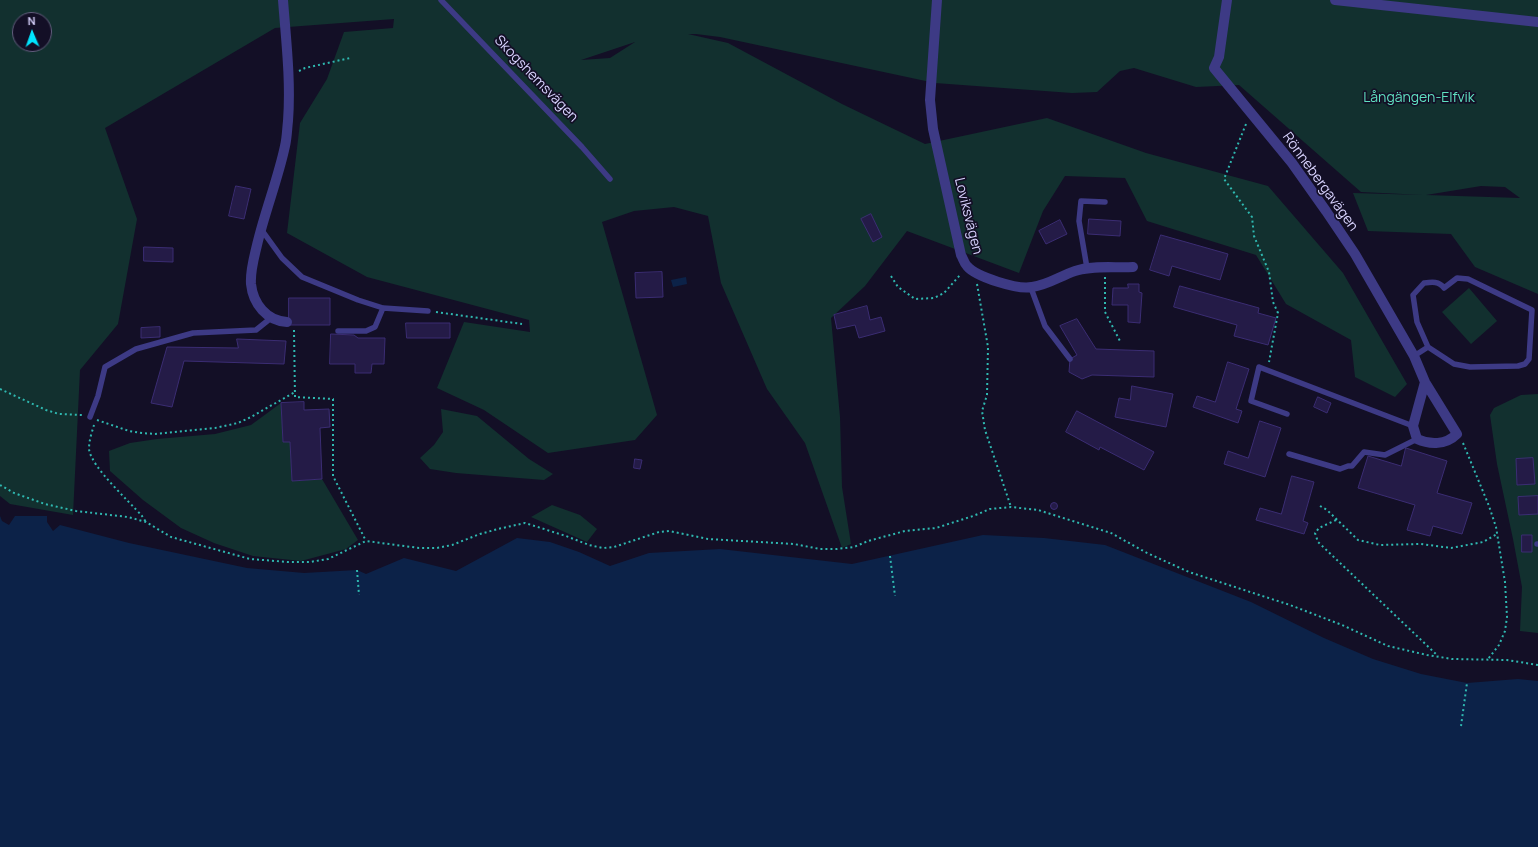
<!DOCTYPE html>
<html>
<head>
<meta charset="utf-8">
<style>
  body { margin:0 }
  #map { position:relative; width:1538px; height:847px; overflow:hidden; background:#130f26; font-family:Manrope,sans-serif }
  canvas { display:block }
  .north { position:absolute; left:12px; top:12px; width:40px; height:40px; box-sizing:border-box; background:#130f26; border:1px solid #625e7d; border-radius:50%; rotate:358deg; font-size:11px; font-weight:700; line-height:16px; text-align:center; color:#d9d4ff }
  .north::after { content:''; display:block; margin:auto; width:14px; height:18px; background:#00e5ff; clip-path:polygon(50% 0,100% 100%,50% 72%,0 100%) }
</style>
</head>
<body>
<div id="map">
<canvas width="1538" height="847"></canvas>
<div class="north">N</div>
</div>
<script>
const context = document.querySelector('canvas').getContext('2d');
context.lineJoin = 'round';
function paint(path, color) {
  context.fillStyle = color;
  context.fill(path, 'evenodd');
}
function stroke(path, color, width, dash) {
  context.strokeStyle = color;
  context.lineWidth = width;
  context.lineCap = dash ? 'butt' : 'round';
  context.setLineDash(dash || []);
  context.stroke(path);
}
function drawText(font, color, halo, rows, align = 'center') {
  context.font = font + ' Manrope,sans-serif';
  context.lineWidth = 3.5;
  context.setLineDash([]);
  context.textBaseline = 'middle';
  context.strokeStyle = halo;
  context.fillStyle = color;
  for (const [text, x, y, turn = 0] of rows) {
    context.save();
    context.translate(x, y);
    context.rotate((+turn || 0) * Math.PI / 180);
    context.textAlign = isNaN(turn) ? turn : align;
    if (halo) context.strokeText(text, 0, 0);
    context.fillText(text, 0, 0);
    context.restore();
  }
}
paint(new Path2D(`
  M0 0H1538V294L1475 267 1451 234 1368 231 1353 193 1424 195 1361 192 1239 85 1196 87 1134 68 1120 71 1097 92 1072 93 935 83 720 37 696 34H688L728 43 842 104 925 144 1047 118 1146 153 1268 186 1343 273 1407 384 1395 397 1355 377 1351 340 1286 304 1256 255 1147 221 1125 178 1065 176 1043 211 1019 273 907 231 865 286 831 318 840 417 842 487 851 544 842 548 805 443 767 389 721 283 708 216 674 207 634 211 602 222 657 415 635 440 548 453 484 410 437 388 464 322 530 332 529 320 367 277 287 233 300 123 327 79 344 32 393 28 394 19 275 28 105 128 137 219 118 324 80 370 73 515 10 504 0 496ZM20 20H44V44H20ZM635 42 610 58 581 60ZM1481 186 1505 187 1520 198 1426 195Z
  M1469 288 1497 321 1471 344 1442 312Z
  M1538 394V633L1520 631 1522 587 1513 539 1497 464 1490 415 1494 408 1521 395Z
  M281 403 283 442H290L292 481 322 479 358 540 346 549 301 561 253 556 214 543 181 528 143 500 110 471 109 451 130 443 157 439 215 434 251 425Z
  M441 409 477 416 529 459 553 474 544 480 456 473 430 469 420 458 434 445 443 432Z
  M552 505 580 515 597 529 587 542 531 517Z`), '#12302f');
paint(new Path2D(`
  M686 277 687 284 673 287 671 280Z
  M0 516 2 521 9 525 15 516H47V522L53 531 60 525 129 543 247 568 304 573 357 570 366 574 404 558 456 571 517 538 550 542 579 552 610 566 649 553 720 549 852 564 983 535 1044 538 1105 545 1251 602 1324 638 1373 659 1421 674 1467 683 1518 679 1538 681V847H0Z`), '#0c2248');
const building = new Path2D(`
  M236 186 251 189 244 219 229 216Z
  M871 214 882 237 873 242 861 219Z
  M1089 219 1121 221 1120 236 1088 234Z
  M1060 220 1067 234 1046 244 1039 231Z
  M1161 235 1228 254 1220 280 1172 266 1169 276 1150 270Z
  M144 247 173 248V262L144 261Z
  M662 272 663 297 636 298 635 273Z
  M1128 284H1139V292L1142 293 1140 323 1128 322V305H1112L1113 288H1128Z
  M1180 286 1259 308 1258 313 1276 318 1268 345 1234 336 1237 325 1174 307Z
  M289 298H330V325H289Z
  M867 306 870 320 881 317 885 331 859 338 855 325 837 329 834 315Z
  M1077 319 1096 349 1154 351V377L1092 375 1082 379 1069 372 1070 359 1077 355 1060 326Z
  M406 323H450V338H407Z
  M160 327V337L141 338V328Z
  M331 334 354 335 358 338H385L384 364H372L371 373H355V364H330Z
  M237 339 286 341 284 364 184 361 172 407 151 403 167 347 238 348Z
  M1228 362 1249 369 1236 409 1242 411 1238 423 1193 407 1197 396 1215 402Z
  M1132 386 1173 394 1166 427 1115 417 1119 398 1130 400Z
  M1318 397 1331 403 1327 413 1314 407Z
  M304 402V410L329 409 330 427 320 428 322 479 292 481 290 442H283L281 403Z
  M1077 411 1154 452 1144 470 1100 447 1099 450 1066 432Z
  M1260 421 1281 428 1265 477 1224 464 1228 451 1248 458Z
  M1406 448 1447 461 1437 493 1472 503 1462 534 1433 526 1430 536 1407 530 1415 505 1358 488 1368 456 1401 466Z
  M1533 458 1535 484 1517 485 1516 459Z
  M635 459 642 460 640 469 634 468Z
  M1292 476 1314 482 1303 521 1308 523 1304 534 1256 520 1260 508 1281 514Z
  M1538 496V514L1519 515 1518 497Z
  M1050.5 506a3.5 3.5 0 1 1 7 0a3.5 3.5 0 1 1-7 0Z
  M1522 535H1532V552H1522Z`);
paint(building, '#241b47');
stroke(building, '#3b2d73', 1);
stroke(new Path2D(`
  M299 71 305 68 350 58
  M1246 124 1224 179 1252 217 1254 236 1269 272 1273 302 1278 313 1269 362
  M891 276 898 287 915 299 934 298 944 293 960 275
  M1105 277V312L1121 343
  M977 284 988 347 987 395 982 411 985 430 1011 507
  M436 312 522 324
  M294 330 295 397 333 399V476L366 541
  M0 389 46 410 59 414 82 415
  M97 420 129 431 142 433 155 434 215 428 238 423 251 417 295 392
  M94 425C92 432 89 440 89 449 91 467 129 501 142 516L146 522
  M1463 443 1489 506 1496 527 1505 582 1507 617 1505 631 1499 645 1488 659
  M0 485 14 493 45 504 76 511 128 517 146 522 171 537 250 559 288 562H310L328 559 366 541 419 548H437L452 545 480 534 498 529 525 523 566 536 589 545 603 548 614 547 659 532 669 531 708 539 794 544 820 549H837L854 547 868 541 905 531 936 528 973 516 990 509 1011 507 1038 510 1111 533 1147 553 1189 572 1290 605 1342 625 1388 646 1427 655 1452 659 1507 660 1538 665
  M1320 506 1327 510 1358 540 1380 545 1421 544 1451 548 1483 542 1497 534
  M1336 520 1319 528 1315 533 1318 542 1438 656
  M890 556 895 596
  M357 570 359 595
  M1461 726 1467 683`), '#2fb8b0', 2, [2, 3]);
stroke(new Path2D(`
  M441 0 582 147 610 179
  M261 229 282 258 302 277 358 300 383 308 428 311
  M1087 268 1079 221 1081 201 1105 202
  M1031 288 1045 326 1070 359
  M338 331H366L375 327 383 308
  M1414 356 1428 347 1417 322 1413 295 1424 283C1432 282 1439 281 1444 288L1457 278 1468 279 1532 310 1529 359 1525 364 1518 366 1470 367 1454 364 1428 347
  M1287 414 1251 401 1259 367 1413 426
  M90 417 98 396 105 367 136 349 193 333 256 330 271 318
  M1289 454 1340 469 1348 466H1352L1364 452 1385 455 1417 439
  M1537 544H1538`), '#3d3a85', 5.5);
stroke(new Path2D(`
  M283 0C286 40 291 81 288 121 287 129 287 138 285 146 278 179 265 211 257 245 254 258 250 271 251 284 253 304 267 321 287 322
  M937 0 930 100 933 129 961 255C963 258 964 263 967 266 976 277 1018 290 1032 287 1048 285 1060 276 1075 271 1092 265 1115 268 1133 267
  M1227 0 1219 57 1214 68 1292 163 1326 211 1355 254 1414 356 1425 382 1457 434C1446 445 1430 445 1417 439L1413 426 1425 382`), '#3d3a85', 10);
stroke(new Path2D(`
  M1335 0 1538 22`), '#3d3a85', 10);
drawText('14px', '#d9d4ff', '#130f26', [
  ["Skogshemsvägen",536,79,46],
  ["Rönnebergavägen",1320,182,54],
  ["Loviksvägen",968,216,76]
]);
drawText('14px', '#5fe0c0', '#130f26', [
  ["Långängen-Elfvik",1419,98]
]);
</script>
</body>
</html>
